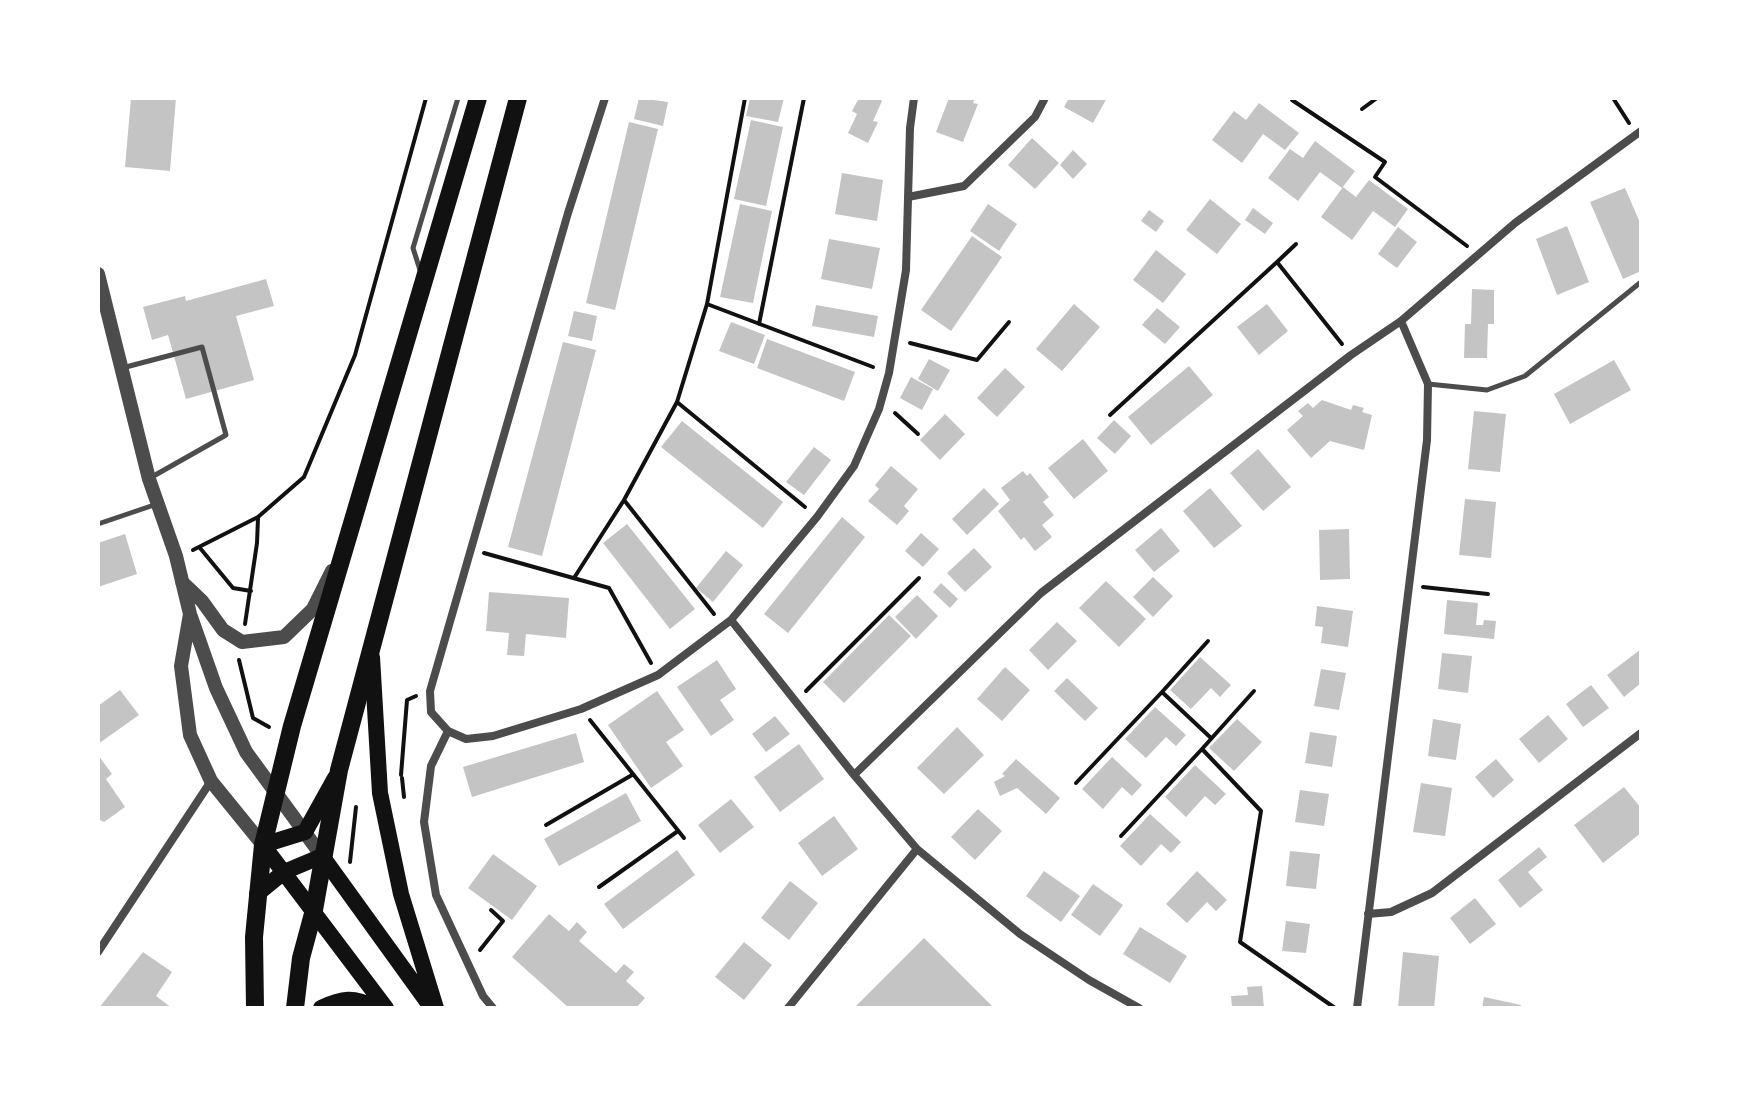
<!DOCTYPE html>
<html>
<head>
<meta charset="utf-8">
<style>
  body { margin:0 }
  #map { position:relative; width:1739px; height:1106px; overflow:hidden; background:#fff; font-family:Overpass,sans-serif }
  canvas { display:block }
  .frame { position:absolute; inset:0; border:100px solid #fff; pointer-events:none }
</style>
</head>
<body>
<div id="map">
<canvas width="1739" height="1106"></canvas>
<div class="frame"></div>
</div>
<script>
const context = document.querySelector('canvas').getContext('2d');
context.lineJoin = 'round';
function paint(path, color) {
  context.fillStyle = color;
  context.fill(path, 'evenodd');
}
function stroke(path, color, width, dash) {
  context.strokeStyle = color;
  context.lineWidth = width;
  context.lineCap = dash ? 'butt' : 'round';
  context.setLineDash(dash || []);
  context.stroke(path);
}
paint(new Path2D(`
  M131 98H176L170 171 125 167Z
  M639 98 668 102 663 126 634 119Z
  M750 98H784L778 122 746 116Z
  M859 98H879L882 101 873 121 878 122 868 143 848 133 857 114 852 111Z
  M949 98H975L973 103 978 104 963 142 936 132Z
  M1069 98H1107L1093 123 1064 107Z
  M1259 103 1299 133 1285 150 1263 134 1242 163 1212 140 1234 111 1246 120Z
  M751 120 783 127 766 206 734 199Z
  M629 122 658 129 615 310 586 303Z
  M1032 138 1059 163 1035 189 1008 165Z
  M1315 141 1355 171 1342 188 1320 172 1298 201 1268 178 1290 149 1303 158Z
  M1073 150 1087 164 1073 179 1060 165Z
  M842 173 883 180 877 221 835 214Z
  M1369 180 1408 209 1395 227 1373 211 1352 240 1321 217 1343 187 1356 197Z
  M1625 188 1641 225V271L1623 279 1590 202Z
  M1210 199 1241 224 1217 254 1186 230Z
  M740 204 772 211 753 303 720 297Z
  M988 204 1017 224 999 251 970 231Z
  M1253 208 1273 223 1265 234 1245 220Z
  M1149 210 1164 221 1156 232 1141 221Z
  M1567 226 1589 282 1557 295 1536 239Z
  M1398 227 1417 242 1397 268 1378 254Z
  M972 236 1002 257 951 331 921 310Z
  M829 239 880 248 872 289 821 279Z
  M1156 250 1186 274 1163 303 1133 280Z
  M266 279 274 306 236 316 254 380 186 399 168 335 152 340 143 307 185 296 186 301Z
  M1472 289 1494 290V324H1488L1487 358H1464L1465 324H1471Z
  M1074 304 1100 327 1062 371 1036 349Z
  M1267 304 1288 331 1259 355 1237 327Z
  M816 305 878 316 874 337 812 326Z
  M1157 308 1180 327 1165 344 1142 325Z
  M574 311 597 316 592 341 568 336Z
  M731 322 765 335 754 364 719 351Z
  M767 339 855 372 844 401 757 368Z
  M563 342 596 350 542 556 508 547Z
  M929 359 950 370 938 391 918 379Z
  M1614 360 1631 390 1570 424 1554 394Z
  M1189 366 1213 395 1151 445 1128 417Z
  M1005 368 1025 387 997 417 977 398Z
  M911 377 933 389 922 410 900 398Z
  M1322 400 1351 410 1353 405 1364 408 1362 412 1372 415 1364 450 1330 441 1311 458 1287 430 1303 416 1298 411 1308 403 1313 408Z
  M1474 411 1506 414 1500 472 1468 469Z
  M945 414 965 434 940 460 920 440Z
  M1114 420 1131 436 1115 454 1097 438Z
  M682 421 783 502 763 528 661 447Z
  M1083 439 1108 471 1074 499 1048 468Z
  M814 447 831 460 804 495 786 482Z
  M1258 449 1291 487 1263 511 1230 473Z
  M891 466 918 489 904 506 909 511 897 525 868 501 879 489 875 485Z
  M1023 471 1027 476 1030 473 1049 497 1043 502 1054 515 1042 525 1052 537 1035 551 1024 537 1021 540 998 511 1010 500 1001 488Z
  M984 488 999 504 967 535 952 519Z
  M1210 488 1242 526 1214 548 1183 511Z
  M1465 499 1496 502 1491 558 1459 555Z
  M842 517 865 537 788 633 764 614Z
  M627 524 695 609 670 629 603 543Z
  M1161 528 1180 551 1154 572 1135 550Z
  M1349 529 1350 579 1320 580 1319 530Z
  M921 533 939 549 923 567 905 551Z
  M125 534 137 574 98 587V543Z
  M974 548 992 567 965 592 947 573Z
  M726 551 743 565 713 602 696 588Z
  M1153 577 1173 596 1153 617 1133 597Z
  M1106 581 1146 619 1119 647 1079 608Z
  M941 583 958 599 950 608 933 592Z
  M489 592 569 598 566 638 526 634 524 656 507 655 509 633 486 631Z
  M917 595 938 616 916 639 895 617Z
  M1447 600 1478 603 1476 625H1483L1484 620 1496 621 1494 639 1444 634Z
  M1317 606 1353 611 1348 647 1321 643 1323 627 1315 626Z
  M889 615 911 636 844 703 823 682Z
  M1057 622 1077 641 1048 670 1029 650Z
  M1641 649V683L1624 697 1607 675Z
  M1442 653 1472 656 1468 693 1438 689Z
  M1200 657 1231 685 1220 697 1211 688 1191 709 1170 690Z
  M717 660 736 689 720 700 734 720 711 736 677 687Z
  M1005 667 1030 690 1002 721 977 699Z
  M1321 669 1346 673 1339 710 1314 706Z
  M1067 678 1098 708 1085 721 1054 691Z
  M1591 685 1609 708 1583 727 1566 704Z
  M120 690 139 715 98 744V706Z
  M657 691 684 730 666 742 683 766 651 788 608 725Z
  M1155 707 1186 735 1176 746 1166 737 1146 758 1125 739Z
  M1548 715 1568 739 1539 763 1519 739Z
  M775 716 790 734 766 752 752 734Z
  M1237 719 1262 742 1234 771 1209 748Z
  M1433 719 1461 724 1456 760 1428 756Z
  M957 727 984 755 944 794 917 768Z
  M1310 732 1337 736 1332 767 1305 763Z
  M576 733 584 762 472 797 463 767Z
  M799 744 824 779 780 812 754 777Z
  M98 755 112 774 106 779 125 807 104 822 98 819Z
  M1112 757 1142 785 1132 796 1122 787 1103 809 1082 789Z
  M1016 759 1060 798 1046 814 1017 788 1000 796 994 782 1005 776 1002 774Z
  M1496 759 1514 780 1493 798 1475 777Z
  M1195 765 1226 794 1215 805 1205 796 1186 817 1165 797Z
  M1421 783 1452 788 1445 836 1413 832Z
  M1624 787 1641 808V833L1603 863 1574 825Z
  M1300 790 1329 794 1324 826 1295 822Z
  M626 793 641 821 559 866 544 839Z
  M731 799 754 827 720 853 698 825Z
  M978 809 1002 831 975 860 951 837Z
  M1150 814 1181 842 1171 853 1161 844 1141 866 1120 846Z
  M834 816 858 849 822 876 798 843Z
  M1539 847 1547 857 1528 872 1543 890 1520 908 1498 880Z
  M677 850 695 875 623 929 604 904Z
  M1290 851 1320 854 1316 889 1286 886Z
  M493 854 537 886 512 920 468 888Z
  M1044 871 1080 896 1061 922 1026 896Z
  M1197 871 1227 900 1216 911 1207 902 1187 923 1166 904Z
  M790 881 818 903 789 940 761 918Z
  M1093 884 1123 905 1100 936 1071 915Z
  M1475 898 1496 924 1470 944 1450 918Z
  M549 914 569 931 577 922 587 932 579 941 616 973 624 964 634 972 626 981 645 998 636 1008H569L512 957Z
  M1286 921 1310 924 1306 953 1282 951Z
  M1140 927 1187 956 1170 983 1123 954Z
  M924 938 994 1008H854Z
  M744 942 772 965 744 1000 715 977Z
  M143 952 172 972 156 996 172 1008H99Z
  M1403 952 1439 956 1434 1008H1398Z
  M1262 986 1264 1008H1232L1231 996 1248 995 1247 987Z
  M1484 997 1521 1005 1520 1008H1482Z`), '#c4c4c4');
stroke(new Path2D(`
  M1613 98 1629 123
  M1292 100 1385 162 1375 177 1467 246
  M1362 109 1377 98
  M1296 244 1277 262 1342 344
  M707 304 873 367
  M759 324 804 98
  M910 343 977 360 1009 322
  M677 402 805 507
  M895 413 918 434
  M1110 415 1277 262
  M624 500 714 614
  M200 548 233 588 251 591
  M193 550 258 517 304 477 355 355 426 98
  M484 553 609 588 651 663
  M574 578 624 500 677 402 707 304 745 98
  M1423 587 1488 594
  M245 624 257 543 258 518
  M239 660 253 718 269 727
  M806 691 919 578
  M1162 692 1208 641
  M590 720 684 838
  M1202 749 1254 691
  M401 775 407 700 416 696
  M402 778 404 797
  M1076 783 1162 692 1211 738
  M546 825 632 775
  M1121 836 1202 749 1261 811 1240 942 1335 1008
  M350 862 356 807
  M599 887 678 831
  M480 950 503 921 491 910`), '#111', 4);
stroke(new Path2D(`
  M420 270 413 248 458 98
  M122 368 202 347 226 435 150 478
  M1428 384 1487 390 1525 376 1641 282
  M98 524 157 504`), '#4c4c4c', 5);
stroke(new Path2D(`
  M605 98 568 213 430 691 431 712 448 731 466 739 493 736 581 709 658 675 731 620 817 517 854 466 879 409 889 373 906 270 910 128 914 98
  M908 197 964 186 1035 117 1045 98
  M731 620 854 775 917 849 1020 934 1089 980 1139 1008
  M448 731 431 766 424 822 436 895 483 996 493 1008
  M854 775 1041 593 1351 355 1401 321 1515 223 1641 131
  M1368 914 1391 912 1432 893 1641 733
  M98 952 211 781
  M788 1008 917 849
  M1357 1008 1427 440 1428 384 1401 321`), '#4c4c4c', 8);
stroke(new Path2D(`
  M98 274 149 479 176 556 190 614 216 688 246 752 322 856
  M182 582 202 601 223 630 242 642 284 637 313 609 332 571
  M190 614 181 666 190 735 211 781 263 845`), '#4c4c4c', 14);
stroke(new Path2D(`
  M372 657 380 793 401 894 436 1008
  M335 778 305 832 263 845 386 1008
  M257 894 284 872 322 856 431 1007
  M321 1008C342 998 354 996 375 1008`), '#111', 16);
stroke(new Path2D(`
  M255 1008 254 937 263 845 292 726 478 98
  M295 1008 301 958 314 910 339 770 518 98`), '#111', 18);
</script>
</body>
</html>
